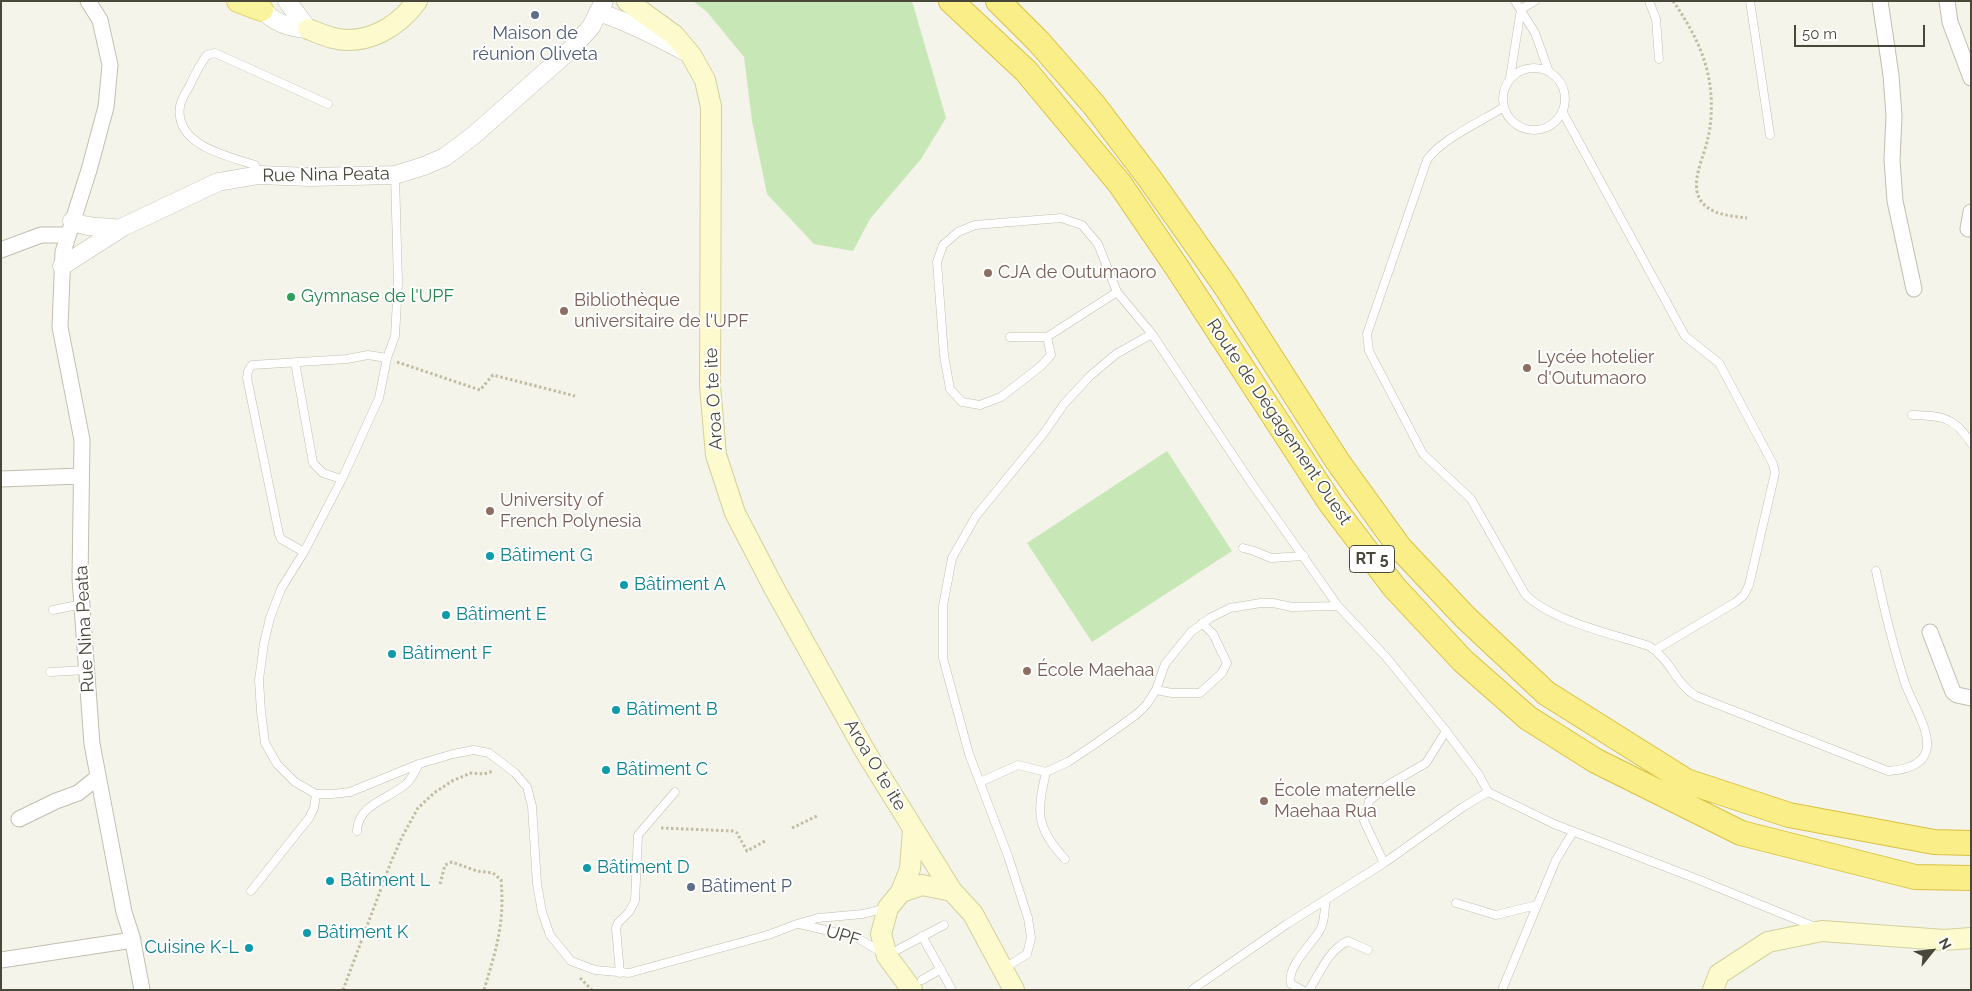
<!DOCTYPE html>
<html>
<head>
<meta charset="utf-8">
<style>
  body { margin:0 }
  #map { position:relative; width:1972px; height:991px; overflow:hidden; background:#f5f4eb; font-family:Raleway,sans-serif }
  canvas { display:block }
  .frame { position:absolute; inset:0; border:2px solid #494739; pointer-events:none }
  .north { position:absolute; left:1907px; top:926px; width:50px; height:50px; -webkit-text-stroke:4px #fff; paint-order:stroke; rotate:61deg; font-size:14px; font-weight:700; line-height:20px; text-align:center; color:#494739 }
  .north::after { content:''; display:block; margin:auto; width:18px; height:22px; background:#494739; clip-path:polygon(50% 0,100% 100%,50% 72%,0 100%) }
  .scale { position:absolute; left:1794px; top:25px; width:131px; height:22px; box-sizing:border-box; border:2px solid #494739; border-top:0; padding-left:6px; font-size:15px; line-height:18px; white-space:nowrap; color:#494739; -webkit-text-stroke:4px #fff; paint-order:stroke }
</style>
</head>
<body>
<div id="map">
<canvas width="1972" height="991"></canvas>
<div class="frame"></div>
<div class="north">N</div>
<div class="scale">50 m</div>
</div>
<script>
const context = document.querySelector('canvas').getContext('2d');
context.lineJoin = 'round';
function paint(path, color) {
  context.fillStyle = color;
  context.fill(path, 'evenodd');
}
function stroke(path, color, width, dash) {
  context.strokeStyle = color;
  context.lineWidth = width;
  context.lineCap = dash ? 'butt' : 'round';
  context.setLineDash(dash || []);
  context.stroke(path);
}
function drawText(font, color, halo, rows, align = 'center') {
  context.font = font + ' Raleway,sans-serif';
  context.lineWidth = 4;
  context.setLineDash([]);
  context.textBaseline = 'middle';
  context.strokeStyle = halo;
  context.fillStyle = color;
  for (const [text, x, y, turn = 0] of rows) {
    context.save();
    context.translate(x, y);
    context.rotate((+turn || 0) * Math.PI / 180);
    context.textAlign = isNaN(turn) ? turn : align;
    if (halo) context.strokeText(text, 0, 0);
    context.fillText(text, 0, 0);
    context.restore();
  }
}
paint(new Path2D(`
  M693 1H912L946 118 921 159 870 219 853 251 814 244 767 194 752 121 744 57 707 12Z
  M1167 451 1232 551 1092 642 1027 543Z`), '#c7e7b6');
const service = new Path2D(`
  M1515 1 1535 33 1549 72
  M1649 1 1656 19 1659 59
  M1750 1 1770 135
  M1521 9 1535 1
  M1503 99a31 31 0 1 1 62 0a31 31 0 1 1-62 0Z
  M1510 78 1521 9
  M1504 107C1482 121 1440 140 1427 160L1367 334 1369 351 1423 454 1471 499 1525 594C1551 621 1613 634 1649 646 1671 660 1675 683 1696 696L1888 771C1903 770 1925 766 1927 747 1929 728 1911 701 1905 683 1893 646 1884 609 1876 571
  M1562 111 1685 336 1719 363 1773 464 1775 473 1749 585 1744 595 1736 602 1655 650
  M259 175 255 165C227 156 174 145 180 106 181 99 187 91 190 85 195 74 200 64 207 55L215 53 328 104
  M395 175 398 283 395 336 387 358 379 398 343 477 304 552 281 589 270 618 264 643 259 680 261 712 265 743 277 764 295 782 316 794H332L350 792 419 764 453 754 474 750 489 753 515 773 527 787 532 806 537 884 542 912 550 935 571 961 595 970 629 973 768 935 797 924 818 918 863 914 886 908
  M1010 337H1047L1051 355 1041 366 1001 397 980 405 962 402 950 389 944 355 937 262 943 245 958 232 975 225 1061 218 1082 225 1098 244 1117 292 1152 334 1250 481 1338 606 1387 658 1446 731 1479 775 1488 792 1554 824 1697 879 1815 927
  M1047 337 1117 292
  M295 362 313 463 323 473 341 479
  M1912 415C1941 416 1954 416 1971 443
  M1243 548 1254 551 1271 558 1304 556
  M304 552 281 539 279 534 247 378 248 371 252 365 347 359 368 355 387 358
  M53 610 82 604
  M50 672 86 670
  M1156 690 1172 693H1200L1222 673 1227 663 1213 634 1202 623
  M1046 772C1037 812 1035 827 1065 859
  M980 782 1018 765 1046 772 1068 762 1098 742 1137 714 1147 704 1156 690 1165 664 1191 632 1210 618 1230 608 1261 603H1273L1292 607 1338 606
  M357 831C358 804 389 799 406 784 412 779 415 771 419 764
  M1384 863 1364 821 1369 801 1388 785 1426 763 1446 731
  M251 891 309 818 314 808 316 794
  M1456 903 1496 915 1537 905
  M799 924 856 937 881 952
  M922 936 952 990
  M899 949 944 925
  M1003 969 1027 954 1031 938 1028 918 1008 856 969 754 943 658V606L952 558 976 516 1044 433 1064 404 1090 376 1116 354 1152 334
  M620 973 616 928 618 923 629 912 635 901 638 835 675 792
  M922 980 941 969
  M1193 989 1287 924 1384 863 1463 807 1488 792
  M1302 990 1291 984C1286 967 1312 944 1320 930 1325 923 1324 909 1326 900
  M1309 990C1320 973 1329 949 1348 941L1368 950
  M1502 990 1556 860 1573 832`);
const minor = new Path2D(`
  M88 1 100 20 110 65 106 107 89 170 63 252 60 327 82 440 80 579 92 744 124 912 132 937 142 990
  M1880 1 1891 75 1894 116 1892 160 1895 201 1914 289
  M1947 1 1950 22 1971 78
  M1968 229 1971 212
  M1 250 41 235H68
  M1 479 81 476
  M1930 632 1953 692 1957 695 1971 698
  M19 819 56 801 78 793 98 777
  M1 960 133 940`);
const tertiary = new Path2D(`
  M257 1C268 21 286 28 308 29
  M287 1 308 29
  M598 12C629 22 657 37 686 52
  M72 221C88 229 103 226 120 229
  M62 266 123 227 218 182 259 175 310 177 395 175 424 166 445 157 474 135 569 51 591 27 604 1`);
const secondary = new Path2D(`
  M627 1 674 35 691 55 705 80 711 107 710 386 716 455 735 513 774 588 865 751 952 891 973 914 1014 990
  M308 29C316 32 325 36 333 38 367 46 398 27 417 1
  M901 892 922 885 952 891
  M912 990 887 956 881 934 888 908 901 892 910 869 913 830
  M1713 990 1719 974 1768 942 1822 931 1944 940 1971 938`);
const primary = new Path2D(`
  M238 1 262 10`);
const trunk = new Path2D(`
  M951 1 1026 71 1120 184 1178 269 1331 504 1394 587 1463 661 1528 718 1596 761 1741 833 1915 877 1971 878
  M998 1 1039 42 1094 105 1150 179 1224 284 1338 462 1400 548 1465 617 1546 693 1686 781 1789 815 1934 842 1971 843`);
stroke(service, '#c1beae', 9);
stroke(minor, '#c1beae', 17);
stroke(tertiary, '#c1beae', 19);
stroke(secondary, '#d3d09d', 22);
stroke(primary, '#e1d66e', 24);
stroke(trunk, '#d9c142', 26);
stroke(new Path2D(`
  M1673 1C1693 30 1709 60 1711 96 1712 109 1711 126 1708 138 1704 157 1689 184 1701 201 1711 215 1731 216 1747 218
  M397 362 480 390 493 375 575 396
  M661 828 733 831 737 833 747 851 767 840
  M792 828 817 816
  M440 884 445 865 452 862 477 871 493 873 501 880C505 923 496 950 484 990
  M580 978 592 990
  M343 990 391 862 402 837 418 808 434 793 452 781 471 773 484 774 493 771`), '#c2bda0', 3, [2.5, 2.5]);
stroke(service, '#fff', 8);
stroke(minor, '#fff', 15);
stroke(tertiary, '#fff', 18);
stroke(secondary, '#fdfbce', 20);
stroke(primary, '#fbf49f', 22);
stroke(trunk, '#faee89', 24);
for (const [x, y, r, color] of [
  [535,15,5,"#5c6f8a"],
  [988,273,5,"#8d6e63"],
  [291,297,5,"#2e9e5b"],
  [564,311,5,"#8d6e63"],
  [1527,368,5,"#8d6e63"],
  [490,511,5,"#8d6e63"],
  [490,556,5,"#0f9aa8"],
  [624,585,5,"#0f9aa8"],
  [446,615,5,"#0f9aa8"],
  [392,654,5,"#0f9aa8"],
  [1027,671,5,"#8d6e63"],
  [616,710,5,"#0f9aa8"],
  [606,770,5,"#0f9aa8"],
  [1264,801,5,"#8d6e63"],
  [587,868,5,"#0f9aa8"],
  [330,881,5,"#0f9aa8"],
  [691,887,5,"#5c6f8a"],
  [307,933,5,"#0f9aa8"],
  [249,948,5,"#0f9aa8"]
]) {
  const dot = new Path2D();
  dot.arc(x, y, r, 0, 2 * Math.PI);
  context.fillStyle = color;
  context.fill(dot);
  stroke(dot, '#fff', 2);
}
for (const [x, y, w] of [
  [1372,559,45]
]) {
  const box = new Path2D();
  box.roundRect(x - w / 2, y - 13.5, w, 27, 4);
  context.fillStyle = '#fff';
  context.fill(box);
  stroke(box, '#494739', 1);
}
drawText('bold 16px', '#494739', null, [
  ["RT 5",1372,559]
]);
drawText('18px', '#4e5e75', '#fff', [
  ["Maison de",535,34],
  ["réunion Oliveta",535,55],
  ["Bâtiment P",701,887,"left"]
]);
drawText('18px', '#494739', '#fff', [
  ["Rue Nina Peata",326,175,-1],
  ["Aroa O te ite",714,399,-93],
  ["Route de Dégagement Ouest",1279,422,56],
  ["Rue Nina Peata",85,629,-93],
  ["Aroa O te ite",875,765,59],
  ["UPF",843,936,18]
]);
drawText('18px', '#785e54', '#fff', [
  ["CJA de Outumaoro",998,273],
  ["Bibliothèque",574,301],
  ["universitaire de l'UPF",574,322],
  ["Lycée hotelier",1537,358],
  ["d'Outumaoro",1537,379],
  ["University of",500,501],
  ["French Polynesia",500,522],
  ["École Maehaa",1037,671],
  ["École maternelle",1274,791],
  ["Maehaa Rua",1274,812]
], 'left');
drawText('18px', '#27864d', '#fff', [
  ["Gymnase de l'UPF",301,297]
], 'left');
drawText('18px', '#0d838f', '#fff', [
  ["Bâtiment G",500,556],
  ["Bâtiment A",634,585],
  ["Bâtiment E",456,615],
  ["Bâtiment F",402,654],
  ["Bâtiment B",626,710],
  ["Bâtiment C",616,770],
  ["Bâtiment D",597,868],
  ["Bâtiment L",340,881],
  ["Bâtiment K",317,933],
  ["Cuisine K-L",239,948,"right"]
], 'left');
</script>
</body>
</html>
